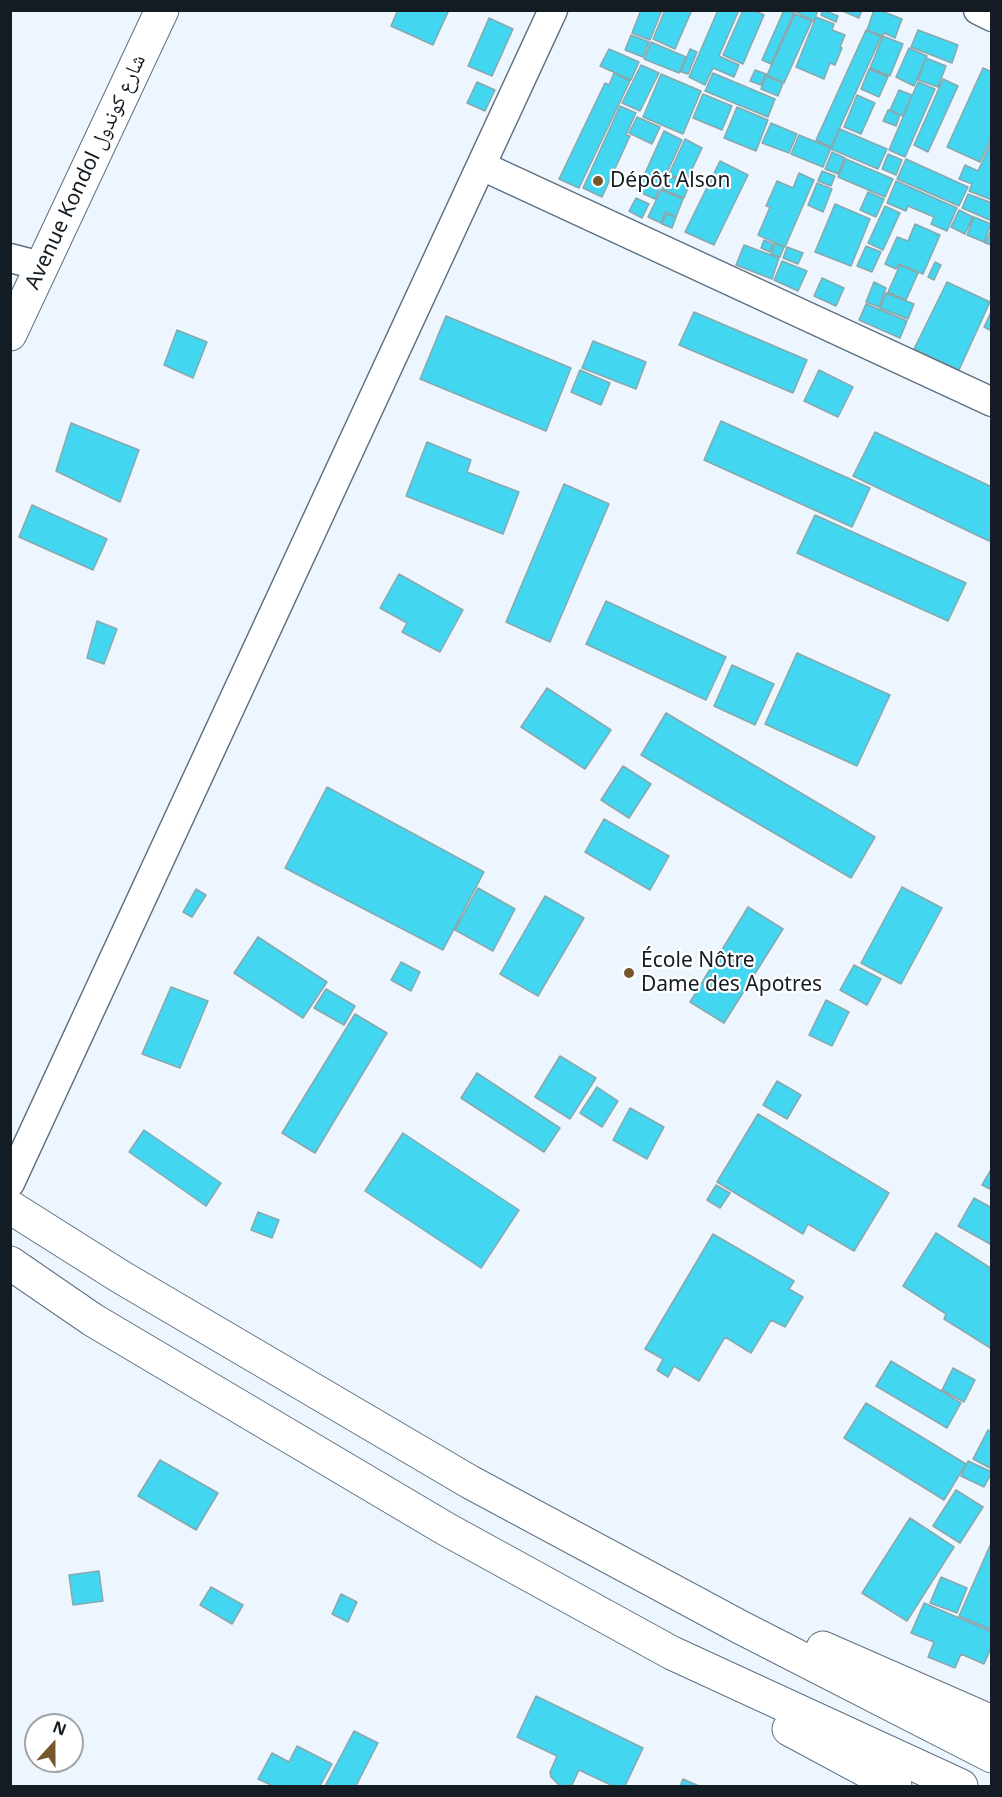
<!DOCTYPE html>
<html>
<head>
<meta charset="utf-8">
<style>
  body { margin:0 }
  #map { position:relative; width:1002px; height:1797px; overflow:hidden; background:#edf6fe; font-family:"Noto Sans",sans-serif }
  canvas { display:block }
  .frame { position:absolute; inset:0; border:12px solid #141c23; pointer-events:none }
  .north { position:absolute; left:24px; top:1713px; width:60px; height:60px; box-sizing:border-box; background:#fff; border:2px solid #a1a4a7; border-radius:50%; rotate:21deg; font-size:16px; font-weight:700; line-height:24px; text-align:center; color:#141c23 }
  .north::after { content:''; display:block; margin:auto; width:21px; height:27px; background:#76572c; clip-path:polygon(50% 0,100% 100%,50% 72%,0 100%) }
</style>
</head>
<body>
<div id="map">
<canvas width="1002" height="1797"></canvas>
<div class="frame"></div>
<div class="north">N</div>
</div>
<script>
const context = document.querySelector('canvas').getContext('2d');
context.lineJoin = 'round';
function paint(path, color) {
  context.fillStyle = color;
  context.fill(path, 'evenodd');
}
function stroke(path, color, width, dash) {
  context.strokeStyle = color;
  context.lineWidth = width;
  context.lineCap = dash ? 'butt' : 'round';
  context.setLineDash(dash || []);
  context.stroke(path);
}
function drawText(font, color, halo, rows, align = 'center') {
  context.font = font + ' "Noto Sans","Noto Naskh Arabic",sans-serif';
  context.lineWidth = 4.5;
  context.setLineDash([]);
  context.textBaseline = 'middle';
  context.strokeStyle = halo;
  context.fillStyle = color;
  for (const [text, x, y, turn = 0] of rows) {
    context.save();
    context.translate(x, y);
    context.rotate((+turn || 0) * Math.PI / 180);
    context.textAlign = isNaN(turn) ? turn : align;
    if (halo) context.strokeText(text, 0, 0);
    context.fillText(text, 0, 0);
    context.restore();
  }
}
const building = new Path2D(`
  M396 10H449L433 45 391 26 397 12Z
  M641 10H662L650 40 632 33Z
  M665 10H692L675 49 653 39Z
  M718 10H739L719 56 739 65 734 77 713 68 705 85 689 77Z
  M743 10H753L764 15 743 64 723 55Z
  M784 10 794 13 771 64 762 60Z
  M792 10H818L814 21Z
  M823 10 838 16 836 22 821 15Z
  M840 10H862L859 18Z
  M874 10H879L902 19 895 38 884 33 882 36 867 30Z
  M795 14 812 21 784 83 767 75Z
  M816 17 834 24 832 30 845 35 840 47 842 48 835 65 830 63 824 79 796 67Z
  M489 18 513 29 492 76 468 66Z
  M866 30 881 37 831 147 816 140Z
  M918 30 958 45 952 63 911 47Z
  M631 35 649 42 643 57 625 50Z
  M883 36 903 44 890 76 870 68Z
  M651 42 686 57 679 73 644 59Z
  M909 48 927 56 914 86 896 77Z
  M609 49 639 62 631 80 600 66Z
  M690 49 697 52 688 74 681 72Z
  M926 58 946 66 938 87 918 80Z
  M641 65 659 73 640 111 622 103Z
  M983 68 992 72V136L980 162 947 147Z
  M869 69 888 77 879 97 861 89Z
  M755 70 766 74 761 85 750 81Z
  M614 73 630 81 579 188 559 179 605 83 609 85Z
  M713 73 775 99 768 117 705 91Z
  M661 74 701 91 683 134 643 117Z
  M766 76 783 83 778 96 761 89Z
  M943 79 958 86 928 152 914 145Z
  M477 82 495 90 485 111 467 103Z
  M918 82 935 89 905 157 889 150Z
  M899 90 912 95 903 116 890 110Z
  M703 94 732 106 722 130 693 118Z
  M857 95 875 103 861 134 844 127Z
  M620 106 636 113 626 135 630 136 602 197 583 188Z
  M737 107 768 120 756 151 724 138Z
  M888 110 900 115 896 126 883 121Z
  M637 117 660 127 652 144 629 133Z
  M771 123 797 134 789 153 762 143Z
  M840 129 887 149 878 169 831 149Z
  M664 131 682 140 655 199 637 191Z
  M799 135 831 148 823 167 791 154Z
  M685 139 702 148 686 182 669 174Z
  M992 140 991 186 992 200 969 191 972 184 959 179 965 165 978 171Z
  M832 152 845 158 838 174 825 169Z
  M888 154 902 160 896 175 882 169Z
  M846 159 893 179 885 197 838 177Z
  M906 159 968 187 959 206 897 179Z
  M720 161 748 175 714 245 685 232Z
  M822 171 835 176 831 186 818 181Z
  M799 173 814 180 785 247 758 235 770 207 766 206 777 181 793 188Z
  M667 175 689 185 684 198 662 189Z
  M896 181 957 208 947 231 931 224 934 217 908 206 906 211 887 203Z
  M817 183 832 189 823 212 808 205Z
  M661 190 683 199 676 217 665 212 661 223 648 217Z
  M868 192 884 199 876 217 860 210Z
  M968 194 992 203V221L962 208Z
  M636 198 649 204 642 218 629 211Z
  M835 204 870 219 851 266 815 252Z
  M885 206 900 213 883 250 868 243Z
  M959 210 973 217 965 234 951 227Z
  M666 214 676 217 672 228 662 224Z
  M974 217 991 224 984 242 967 235Z
  M915 224 940 235 923 274 899 264 896 269 885 264 897 237 908 241Z
  M992 228V245L985 243Z
  M764 240 773 244 770 252 761 248Z
  M775 243 784 247 780 257 771 254Z
  M744 245 779 258 772 279 736 265Z
  M866 246 881 252 872 272 857 266Z
  M787 247 803 253 798 264 783 258Z
  M782 261 807 271 798 291 774 280Z
  M935 262 941 265 934 280 928 277Z
  M900 265 918 273 906 300 888 292Z
  M822 278 844 288 836 306 814 296Z
  M874 282 886 288 879 307 866 302Z
  M947 282 990 302 959 370 914 349Z
  M886 293 914 304 908 319 880 308Z
  M866 304 907 321 900 338 859 320Z
  M992 310V331L984 327Z
  M694 312 807 360 793 393 679 345Z
  M446 316 571 368 546 431 420 379Z
  M177 330 207 342 193 378 164 365Z
  M593 341 646 362 636 389 582 368Z
  M580 370 610 383 601 405 571 392Z
  M819 370 853 387 838 417 804 401Z
  M721 421 870 488 852 527 704 460Z
  M71 423 139 450 120 502 56 471Z
  M875 432 992 487V536L989 541 853 476Z
  M427 442 471 460 467 472 519 492 503 534 406 496Z
  M564 484 609 504 550 642 506 622Z
  M32 505 107 539 93 570 19 537Z
  M815 515 966 583 948 621 797 553Z
  M399 574 463 610 440 652 402 632 407 623 380 608Z
  M606 601 726 657 706 700 586 644Z
  M97 621 117 629 104 664 87 658Z
  M797 653 890 695 857 766 765 724Z
  M732 665 774 684 755 725 714 706Z
  M547 688 611 730 585 769 521 727Z
  M666 713 875 837 851 878 641 755Z
  M623 766 651 784 629 818 601 800Z
  M327 787 484 872 443 950 285 868Z
  M604 819 669 856 650 890 585 852Z
  M902 887 942 908 901 984 861 963Z
  M478 888 515 909 493 951 455 930Z
  M196 889 206 895 192 917 183 912Z
  M545 896 584 918 538 996 500 974Z
  M748 907 783 929 724 1023 690 1002Z
  M258 937 327 982 303 1018 234 973Z
  M401 962 420 972 411 991 391 980Z
  M854 965 881 979 867 1005 840 990Z
  M171 987 208 1001 180 1068 142 1054Z
  M326 989 355 1006 344 1025 314 1008Z
  M826 1000 849 1012 832 1046 809 1035Z
  M355 1014 387 1033 315 1153 282 1133Z
  M560 1056 596 1078 570 1119 535 1097Z
  M477 1073 560 1128 544 1152 461 1098Z
  M777 1081 801 1095 787 1119 763 1105Z
  M597 1087 618 1101 602 1127 580 1113Z
  M630 1108 664 1127 647 1159 613 1140Z
  M758 1114 889 1193 854 1251 808 1224 803 1234 717 1182Z
  M144 1130 221 1183 206 1206 129 1152Z
  M403 1133 519 1210 481 1268 365 1191Z
  M992 1168V1190L982 1185Z
  M716 1185 730 1193 720 1208 707 1200Z
  M974 1198 992 1208V1245L958 1226Z
  M258 1212 279 1220 272 1238 251 1230Z
  M936 1233 992 1269V1349L944 1319 946 1314 903 1286Z
  M713 1234 794 1281 789 1289 803 1297 785 1327 771 1320 751 1353 725 1337 699 1381 674 1366 668 1377 657 1370 663 1359 645 1349Z
  M891 1361 961 1403 947 1428 876 1386Z
  M953 1368 975 1380 964 1402 942 1390Z
  M866 1403 966 1464 944 1500 844 1438Z
  M988 1430 992 1432V1469L973 1459Z
  M160 1460 218 1493 196 1530 138 1496Z
  M968 1461 992 1472 984 1487 961 1476Z
  M956 1490 983 1507 960 1543 933 1526Z
  M910 1518 954 1547 907 1621 862 1593Z
  M992 1541V1630L959 1616Z
  M99 1571 103 1601 73 1605 69 1575Z
  M941 1577 967 1588 957 1613 930 1603Z
  M211 1587 243 1605 232 1624 200 1605Z
  M341 1594 357 1602 348 1622 332 1614Z
  M924 1603 992 1632V1646L984 1664 961 1654 955 1668 928 1657 934 1642 911 1633Z
  M536 1696 643 1748 625 1786H613L579 1770 572 1785 560 1786 551 1777 550 1772 557 1756 517 1737Z
  M354 1731 378 1743 356 1786H325Z
  M297 1746 332 1764 320 1786H273L258 1779 272 1753 289 1762Z
  M683 1779 699 1786H680Z`);
paint(building, '#42d6f0');
stroke(building, '#89a8ae', 1.5);
const street = new Path2D(`
  M978 10 992 17
  M482 166 992 402
  M10 258 41 266
  M10 1183 553 10`);
const secondary = new Path2D(`
  M10 334 162 10`);
const primary = new Path2D(`
  M10 1207 121 1277 470 1482 740 1627 992 1756
  M10 1263 93 1320 446 1529 672 1653 961 1786
  M823 1648 992 1722
  M789 1729 895 1786`);
stroke(street, '#5e7182', 31);
stroke(secondary, '#5e7182', 35);
stroke(primary, '#5e7182', 35);
stroke(street, '#fff', 28);
stroke(secondary, '#fff', 33);
stroke(primary, '#fff', 33);
for (const [x, y, r, color] of [
  [598,181,6,"#76572c"],
  [629,973,6,"#76572c"]
]) {
  const dot = new Path2D();
  dot.arc(x, y, r, 0, 2 * Math.PI);
  context.fillStyle = color;
  context.fill(dot);
  stroke(dot, '#fff', 2);
}
drawText('21px', '#141c23', '#fff', [
  ["Avenue Kondol شارع كوندول",86,172,-65]
]);
drawText('21px', '#141c23', '#fff', [
  ["Dépôt Alson",610,181],
  ["École Nôtre",641,961],
  ["Dame des Apotres",641,985]
], 'left');
</script>
</body>
</html>
